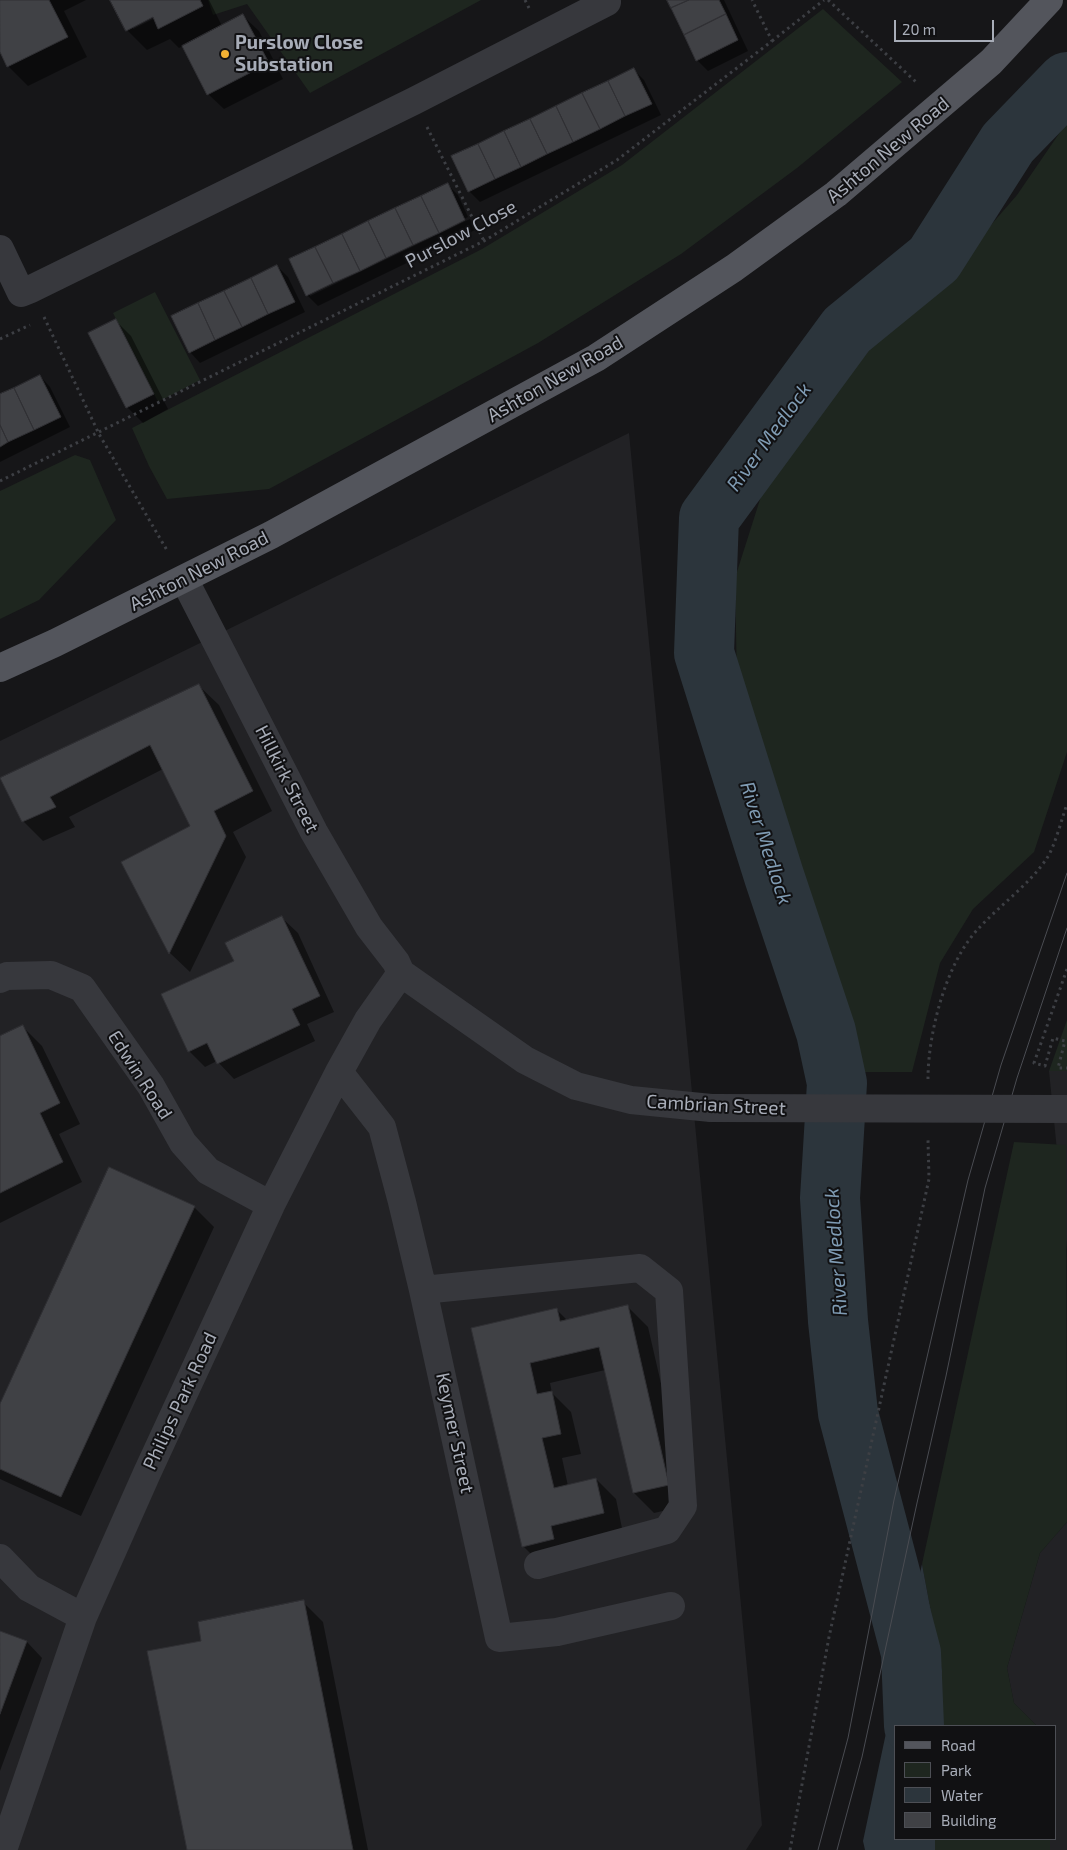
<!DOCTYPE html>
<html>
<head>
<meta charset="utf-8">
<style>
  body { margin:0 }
  #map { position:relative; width:1067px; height:1850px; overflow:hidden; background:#161618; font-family:"Exo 2",sans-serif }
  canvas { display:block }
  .legend { position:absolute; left:894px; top:1725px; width:162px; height:115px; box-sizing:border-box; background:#111113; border:1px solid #4d4f55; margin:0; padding:6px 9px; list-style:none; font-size:15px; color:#a8adb8 }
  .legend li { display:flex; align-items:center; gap:10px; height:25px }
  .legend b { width:25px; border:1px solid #4d4f55 }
  .scale { position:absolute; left:894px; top:20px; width:100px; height:22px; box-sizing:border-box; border:2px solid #a8adb8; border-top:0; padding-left:6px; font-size:15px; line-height:18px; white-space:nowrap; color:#a8adb8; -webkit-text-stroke:4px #111113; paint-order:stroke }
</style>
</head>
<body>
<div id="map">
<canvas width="1067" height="1850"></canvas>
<ul class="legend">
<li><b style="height:6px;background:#53555c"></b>Road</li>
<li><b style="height:14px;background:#1e261f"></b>Park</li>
<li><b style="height:14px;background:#2c353c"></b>Water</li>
<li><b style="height:14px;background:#404145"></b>Building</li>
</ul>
<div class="scale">20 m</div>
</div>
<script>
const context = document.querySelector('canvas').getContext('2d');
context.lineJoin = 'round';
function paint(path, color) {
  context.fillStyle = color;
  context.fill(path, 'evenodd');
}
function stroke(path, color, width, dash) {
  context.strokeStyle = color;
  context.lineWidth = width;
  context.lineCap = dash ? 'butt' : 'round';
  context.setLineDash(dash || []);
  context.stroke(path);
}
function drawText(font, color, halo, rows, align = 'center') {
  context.font = font + ' "Exo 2",sans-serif';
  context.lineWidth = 4;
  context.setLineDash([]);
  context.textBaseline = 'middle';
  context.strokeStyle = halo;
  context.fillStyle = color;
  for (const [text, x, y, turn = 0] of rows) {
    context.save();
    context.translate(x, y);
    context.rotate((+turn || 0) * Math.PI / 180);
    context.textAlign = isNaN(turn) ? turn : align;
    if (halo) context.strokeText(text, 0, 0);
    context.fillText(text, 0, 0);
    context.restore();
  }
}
paint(new Path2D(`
  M629 433 762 1825 746 1850H0V741Z
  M1049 1071H1067V1250Z
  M1067 1522V1850H1050V1839H1056V1726H1037L1014 1703 1007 1668 1040 1553Z`), '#222225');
paint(new Path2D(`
  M208 0H481L310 93 247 4 213 15Z
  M823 9 902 82 797 168 681 254 538 343 269 489 167 499 149 466 132 428 482 249 622 165Z
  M1067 122V752L1034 852 973 909 940 963 912 1072H859L842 992 737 685 735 578 763 490 803 430 880 337 938 286 1017 195Z
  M155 292 200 380 158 402 113 313Z
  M75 455 90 460 116 520 39 600 0 619V491Z
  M1067 1020V1071H1049Z
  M1014 1142 1066 1145 1067 1522 1040 1553 1007 1668 1014 1703 1037 1726H939L942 1671 922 1564Z
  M935 1839H1050V1850H935Z`), '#1e261f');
paint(new Path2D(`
  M922 1564 942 1671 939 1726H896V1839H935V1850H865L863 1841Z`), '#2c353c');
paint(new Path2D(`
  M0 0H86L64 11 87 57 28 86 8 66 0 49Z
  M112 0H209L222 26 243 16 259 31 283 79 224 109 208 94 183 46 179 48 170 39 147 50 127 30ZM158 13 159 16 133 29V26Z
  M669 0H724L748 51 708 71 697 60Z
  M634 70 644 80 661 115 480 202 469 191Z
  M447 184 458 195 468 217 310 293V296L470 219 475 230 318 306 307 295 290 260Z
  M277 266 288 277 305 312 200 363 190 352Z
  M116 321 131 336 168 409 143 423 127 407Z
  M40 376 50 387 70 427 0 462V396Z
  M198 685 219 705 272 811 233 832 246 857 190 972 170 953 123 862 192 827 163 769 69 817 75 827 43 841 23 821 1 779Z
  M282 918 298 933 334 1012 307 1024 315 1041 234 1079 217 1061 205 1067 189 1051 163 995 235 961Z
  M22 1026 42 1046 80 1124 59 1134 82 1182 0 1223V1037Z
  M194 1207 214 1227 81 1516 0 1479V1407Z
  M628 1307 648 1327 689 1505 654 1513 634 1493 605 1370 550 1383 552 1393 571 1412 581 1454 562 1458 568 1486 596 1479 616 1499 623 1533 543 1566 523 1546 473 1329 557 1310 568 1321Z
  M303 1602 323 1622 368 1850H188L203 1642Z
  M0 1632 27 1642 42 1658 0 1771Z`), '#0007');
stroke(new Path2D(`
  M914 1726 911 1653 848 1413 838 1321 830 1198 837 1083 826 1032 774 876 704 653 709 518 847 330 934 259 1008 143 1067 82`), '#2c353c', 60);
const building = new Path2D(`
  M0 0H49L68 37 7 67 0 52Z
  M110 0H200L203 6 158 29 153 17 126 31Z
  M667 0H689L671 8Z
  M689 0H719L726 14 684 35 671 8Z
  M243 14 269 63 207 95 182 46Z
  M726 14 738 40 696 61 684 35Z
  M634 68 652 104 625 116 608 81Z
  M608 81 625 116 600 129 582 93Z
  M582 93 600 129 573 142 556 106Z
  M556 106 573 142 547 154 530 119Z
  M530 119 547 154 521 167 504 131Z
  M504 131 521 167 495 179 478 144Z
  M478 144 495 179 468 192 451 156Z
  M448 183 465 220 439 233 421 196Z
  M421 196 439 233 413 245 395 208Z
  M395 208 413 245 386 258 368 221Z
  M368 221 386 258 360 271 342 234Z
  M342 234 360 271 333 283 315 247Z
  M315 247 333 283 306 296 289 259Z
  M277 265 295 302 268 314 251 278Z
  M251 278 268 314 242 327 224 291Z
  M224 291 242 327 215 340 198 303Z
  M198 303 215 340 189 353 171 316Z
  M116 319 154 394 126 408 88 333Z
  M40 375 61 417 34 430 14 388Z
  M14 388 34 430 8 442 0 425V394Z
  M0 425 8 442 0 447Z
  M199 684 253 791 214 811 226 836 169 954 121 862 190 826 150 745 50 797 56 807 22 822 0 778Z
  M282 916 320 996 292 1009 300 1025 217 1064 207 1043 188 1052 161 994 234 961 225 943Z
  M23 1025 60 1103 40 1113 63 1162 0 1193V1036Z
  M109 1167 195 1206 61 1497 0 1469V1404Z
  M628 1305 669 1485 633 1493 599 1347 530 1363 537 1394 552 1391 561 1434 542 1438 554 1488 596 1478 604 1513 551 1526 554 1539 522 1547 471 1328 557 1308 560 1321Z
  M304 1600 353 1850H187L147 1651 201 1641 198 1622Z
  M0 1631 27 1641 0 1714Z`);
paint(building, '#404145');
stroke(building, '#303034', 1);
stroke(new Path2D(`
  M525 0 529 8
  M828 0 916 82
  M772 41 824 0
  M427 127 484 241
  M44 317 99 434 168 552
  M0 339 30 325
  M0 481 484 241 617 160 772 41 752 0
  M1067 969 1034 1063 1045 1066 1053 1038 1065 1041 1058 1068H1067
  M928 1079C928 1033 946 963 978 929 999 906 1031 883 1047 858 1055 846 1062 818 1067 804
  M790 1850 829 1637 929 1179 928 1140`), '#3d3f44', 3, [2.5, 4]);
stroke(new Path2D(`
  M0 249 21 293 31 289 414 101 607 2
  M184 579 314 832 369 927 396 962 401 973
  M401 973 525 1060 576 1086 631 1100 711 1108
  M0 979 7 976 51 975 82 988 151 1086 183 1143 208 1171 271 1205
  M339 1072 382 1127 402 1202 423 1290 499 1638 557 1632 671 1606
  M423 1290 640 1268 669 1291 683 1506 667 1530 538 1565
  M0 1558 29 1588 83 1617
  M3 1850 83 1617 147 1473 271 1205 339 1072 368 1020 401 973`), '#37383d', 28);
stroke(new Path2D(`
  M0 668 55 643 271 535 596 358 734 268 836 194 991 62 1049 0`), '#53555c', 28);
stroke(new Path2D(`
  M818 1850 848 1738 894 1500 968 1180 1001 1065 1067 873
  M837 1850 862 1757 917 1503 946 1376 985 1188 1017 1078 1067 928`), '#4a4c52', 1);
stroke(new Path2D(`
  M711 1108 1067 1109`), '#37383d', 28);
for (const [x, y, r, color] of [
  [225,54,5,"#f2b134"]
]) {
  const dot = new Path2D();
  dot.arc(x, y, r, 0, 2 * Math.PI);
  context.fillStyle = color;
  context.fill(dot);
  stroke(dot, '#111113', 2);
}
drawText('bold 19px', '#a8adb8', '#111113', [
  ["Purslow Close",235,43],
  ["Substation",235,65]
], 'left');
drawText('19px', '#a8adb8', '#111113', [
  ["Ashton New Road",888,150,-40],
  ["Purslow Close",461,234,-28],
  ["Ashton New Road",555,379,-30],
  ["Ashton New Road",199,571,-27],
  ["Hillkirk Street",287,779,63],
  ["Edwin Road",140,1075,57],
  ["Cambrian Street",716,1105,3],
  ["Philips Park Road",180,1401,-65],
  ["Keymer Street",455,1433,78]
]);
drawText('italic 20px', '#7f9bb3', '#111113', [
  ["River Medlock",769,437,-54],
  ["River Medlock",766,843,72],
  ["River Medlock",836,1252,-94]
]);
</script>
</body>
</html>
